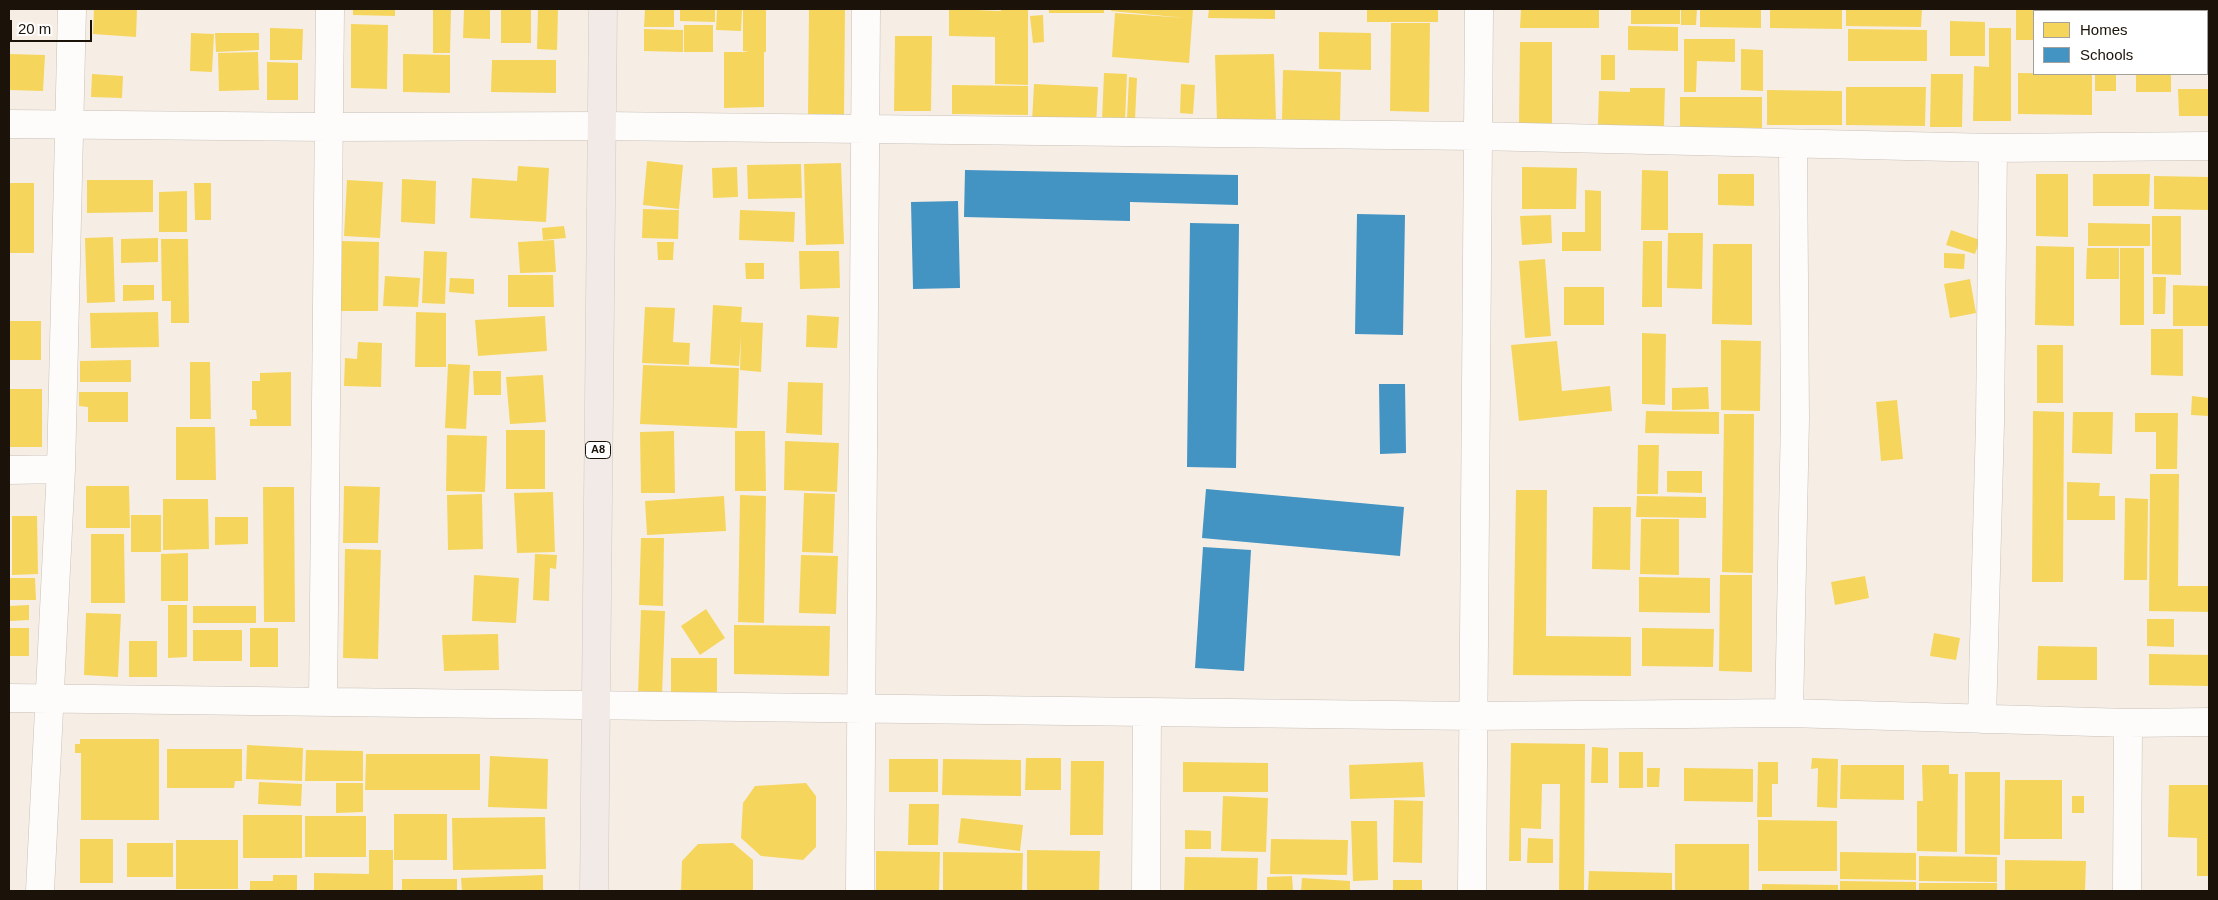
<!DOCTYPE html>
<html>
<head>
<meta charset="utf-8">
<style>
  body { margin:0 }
  #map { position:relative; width:2218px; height:900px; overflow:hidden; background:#f6eee5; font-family:Helvetica,sans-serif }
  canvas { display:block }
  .frame { position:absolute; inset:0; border:10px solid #1b1309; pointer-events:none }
  .legend { position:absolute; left:2033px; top:10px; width:175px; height:65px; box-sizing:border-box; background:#fff; border:1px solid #a4a19d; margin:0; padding:6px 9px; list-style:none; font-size:15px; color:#1b1309 }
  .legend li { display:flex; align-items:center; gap:10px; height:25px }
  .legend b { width:25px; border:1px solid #a4a19d }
  .scale { position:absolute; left:10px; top:20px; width:82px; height:22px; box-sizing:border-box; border:2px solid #1b1309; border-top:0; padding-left:6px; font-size:15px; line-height:18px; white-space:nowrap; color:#1b1309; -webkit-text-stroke:4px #fff; paint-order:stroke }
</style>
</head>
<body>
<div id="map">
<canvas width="2218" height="900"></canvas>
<div class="frame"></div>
<ul class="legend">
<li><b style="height:14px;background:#f6d55c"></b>Homes</li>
<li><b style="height:14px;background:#4393c3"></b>Schools</li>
</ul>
<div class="scale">20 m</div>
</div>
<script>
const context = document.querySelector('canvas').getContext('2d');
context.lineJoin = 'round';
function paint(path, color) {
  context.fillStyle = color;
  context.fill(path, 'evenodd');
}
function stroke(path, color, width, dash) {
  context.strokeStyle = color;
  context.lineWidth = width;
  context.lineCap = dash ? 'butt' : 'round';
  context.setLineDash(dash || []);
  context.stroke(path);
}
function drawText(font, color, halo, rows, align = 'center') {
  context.font = font + ' Helvetica,sans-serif';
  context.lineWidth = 5;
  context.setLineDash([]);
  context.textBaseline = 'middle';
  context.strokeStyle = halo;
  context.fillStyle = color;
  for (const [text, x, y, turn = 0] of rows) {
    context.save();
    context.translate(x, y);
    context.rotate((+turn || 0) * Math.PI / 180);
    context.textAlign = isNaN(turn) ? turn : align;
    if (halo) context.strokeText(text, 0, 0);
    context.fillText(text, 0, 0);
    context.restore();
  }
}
paint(new Path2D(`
  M94 9 137 10 136 37 93 34Z
  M353 9H395V16L353 15Z
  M433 9H451L450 53H433Z
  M464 9H490V39L463 38Z
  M501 9H531V43H501Z
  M538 9H558L557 50 537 49Z
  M645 9H674V27H644Z
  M680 9H715V22L680 21Z
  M717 9H742L741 31 716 30Z
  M743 9H766V52H764V107L724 108V52H749L743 51Z
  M809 9H845L844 118H808Z
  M949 9 1001 11V9H1028V85L995 84V37L949 36Z
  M1049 9H1104V13H1049Z
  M1111 9H1193L1189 63 1112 57 1115 13 1186 18 1111 11Z
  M1209 9H1275V19L1208 18Z
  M1367 9H1438V22H1367Z
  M1521 9H1599V28H1520Z
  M1631 9H1680V24H1631Z
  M1681 9H1697L1696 25H1681Z
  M1700 9H1761V28L1700 27Z
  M1770 9H1842V29L1770 28Z
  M1846 9H1922L1921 27 1846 26Z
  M2016 9H2092V11H2034V40H2016Z
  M2094 9H2174V11H2094Z
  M1043 15 1044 42 1033 43 1030 16Z
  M1950 21 1985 22V56H1950Z
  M1391 23H1430L1429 112 1390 111Z
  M351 24 388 25 387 89 351 88Z
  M684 25H713V52H684Z
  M1628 26 1678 27V51L1628 50Z
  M270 28 303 29 302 60H270Z
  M1989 28H2011V121H1973L1974 66 1989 67Z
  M644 29 683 30V52L644 51Z
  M1848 29 1927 30V61H1848Z
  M2207 29H2209V57H2207Z
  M1319 32 1371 33V70L1319 69Z
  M191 33 214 34 212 72 190 71Z
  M215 33H259V50L216 52Z
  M895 36H932L931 111H894Z
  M1684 39H1735V62L1697 61 1696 92H1684Z
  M1520 42H1552V125H1519Z
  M1741 49 1763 50V91L1741 90Z
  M258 52 259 90 219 91 218 53Z
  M9 54 45 55 43 91 9 90Z
  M403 54 450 55V93L403 92Z
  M1274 54 1276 121 1217 122 1215 55Z
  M1601 55H1615V80H1601Z
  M492 60H556V93L491 92Z
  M267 62 298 63V100H267Z
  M1283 70 1341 72 1340 123 1282 121Z
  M1104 73 1127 74 1125 121H1102Z
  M2018 73 2092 74V115L2018 114Z
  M92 74 123 76 122 98 91 97Z
  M1931 74H1963L1962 127H1930Z
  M2095 74H2116V91H2095Z
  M2136 74H2171V92H2136Z
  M1129 77 1137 78 1135 119 1127 118Z
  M1034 84 1098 87 1096 126 1032 122Z
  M1181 84 1195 85 1193 114 1180 113Z
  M952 85 1028 86V115L952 114Z
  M1846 87H1926L1925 126 1846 125Z
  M1630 88H1665L1664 126 1598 125 1599 91 1630 92Z
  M2178 89H2209V116H2179Z
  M1767 90 1842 91V125H1767Z
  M1680 97H1762V128L1680 127Z
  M647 161 683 165 679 209 643 205Z
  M841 163 844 244 806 245 804 164Z
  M801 164 802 198 748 199 747 165Z
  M518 166 549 168 546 222 470 218 472 178 517 181Z
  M737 167 738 197 713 198 712 168Z
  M1522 167 1577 168 1576 209H1522Z
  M1642 170 1668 171V230H1641Z
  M1718 174H1754V206L1718 205Z
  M2036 174H2068V237L2036 236Z
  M2093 174H2150L2149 206H2093Z
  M2154 176 2209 177V210L2154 209Z
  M402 179 436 181 435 224 401 222Z
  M87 180H153V212L87 213Z
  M347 180 383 182 380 238 344 236Z
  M9 183H34V253H9Z
  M194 183H211V220H195Z
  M1585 190 1601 191V251H1562V232H1585Z
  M187 191V232H159V192Z
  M643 209 679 210 678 239 642 238Z
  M740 210 795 212 794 242 739 240Z
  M1551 215 1552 243 1522 245 1520 216Z
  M2152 216H2181V275L2152 274Z
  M2088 223 2150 224V246H2088Z
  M564 226 566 238 543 240 542 228Z
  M1951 230 1980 240 1975 254 1946 245Z
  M1668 233H1703L1702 289 1667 288Z
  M113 237 115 302 87 303 85 238Z
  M158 238V262L121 263V239Z
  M161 239H188L189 323H171V301H162Z
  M554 240 556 272 520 273 518 242Z
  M341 241 379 242 378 311H340Z
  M1643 241H1662V307H1642Z
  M657 242H674L673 260H658Z
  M1713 244H1752V325L1712 324Z
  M2036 246 2074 247V326L2035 325Z
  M2087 248H2119V279H2086Z
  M2120 248H2144V325H2120Z
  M424 251 447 252 445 304 422 303Z
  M799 251H839L840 288 800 289Z
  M1944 253 1965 254 1964 269 1944 268Z
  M1545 259 1551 336 1525 338 1519 261Z
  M745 263H764V279H746Z
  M508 275H553L554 307H508Z
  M385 276 420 278 418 307 383 306Z
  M2153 277H2166L2165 314H2153Z
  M450 278 474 279V294L449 292Z
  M1970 279 1976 313 1950 318 1944 284Z
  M123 285H154V300L123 301Z
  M2173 285 2209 286V326H2173Z
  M1564 287H1604V325H1564Z
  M713 305 742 307 741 322 763 323 761 372 740 370 741 336 739 366 710 364Z
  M645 307 675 308 673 342 690 343 689 365 642 363Z
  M158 312 159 347 91 348 90 313Z
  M416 312 446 313V367H415Z
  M807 315 839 317 837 348 806 347Z
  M545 316 547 351 478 356 475 320Z
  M9 321H41V360H9Z
  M2151 329H2183V376L2151 375Z
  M1642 333 1666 334 1665 405 1642 404Z
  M1721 340 1761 341 1760 411 1721 410Z
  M1557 341 1562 391 1610 386 1612 411 1519 421 1511 345Z
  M358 342 382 343 381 387 344 386 345 358 357 359Z
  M2037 345H2063V403H2037Z
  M131 360V382H80V361Z
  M190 362H210L211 419H190Z
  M448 364 470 365 466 429 445 428Z
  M643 365 739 368 737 428 640 424Z
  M473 371H501V395H474Z
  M291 372V426H250V419H257L256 410H252V381H260V373Z
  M543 375 546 422 510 424 506 377Z
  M788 382 823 383 822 435 786 433Z
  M1708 387 1709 409 1672 410V388Z
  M9 389H42V447H9Z
  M79 392H128V422H88V407L79 406Z
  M2192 396 2209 398V416L2191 415Z
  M1897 400 1903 459 1881 461 1876 402Z
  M1646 411 1719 412V434L1645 433Z
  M2033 411 2064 412 2063 582H2032Z
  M2073 412H2113L2112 454 2072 453Z
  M2135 413H2178L2177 469H2156V432H2135Z
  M1724 414H1754L1753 573 1722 572Z
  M176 427H215L216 480H176Z
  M506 430H545V489H506Z
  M674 431 675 493H641L640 432Z
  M735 431H765L766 491H735Z
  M447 435 487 436 485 492 446 491Z
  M785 441 839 443 837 492 784 490Z
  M1638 445H1659L1658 494H1637Z
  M1667 471H1702V493L1667 492Z
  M2150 474H2179L2178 586H2209V612L2149 611Z
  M2067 482 2100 483 2099 496H2115V520H2067Z
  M86 486H129L130 528H86Z
  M344 486 380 487 378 543H343Z
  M263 487H294L295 622H264Z
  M1516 490H1547L1546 636 1631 637V676L1513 675Z
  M553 492 555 552 517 553 514 493Z
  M804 493 835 494 833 553 802 552Z
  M482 494 483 549 448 550 447 495Z
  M740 495 766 496 764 623 738 622Z
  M724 496 726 531 647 535 645 501Z
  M1637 496 1706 497V518L1636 517Z
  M2125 498 2148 499 2147 580H2124Z
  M163 499H208L209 549 163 550Z
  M1593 507H1631L1630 570 1592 569Z
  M131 515H161V552H131Z
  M12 516H37L38 574 12 575Z
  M215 517H248V544L215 545Z
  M1641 519H1679V575L1640 574Z
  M91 534H124L125 603H91Z
  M641 538H664L663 606 639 605Z
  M345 549 381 550 378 659 343 658Z
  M188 553V601H161V554Z
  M535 554 557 555 556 569 550 568 549 601 533 600Z
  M801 555 838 556 836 614 799 613Z
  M474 575 519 578 516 623 472 621Z
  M1720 575H1752V672L1719 671Z
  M1865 576 1869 598 1835 605 1831 582Z
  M1639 577 1710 578V613L1639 612Z
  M9 578H35L36 600H9Z
  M29 605V620L9 621V606Z
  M168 605H187V657L168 658Z
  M193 606H256V623H193Z
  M706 609 725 638 700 655 681 626Z
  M641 610 665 611 662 696 638 695Z
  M86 613 121 614 118 677 84 675Z
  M2147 619H2174V647L2147 646Z
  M734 625 830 626 829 676 734 674Z
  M9 628H29V656H9Z
  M250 628H278V667H250Z
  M1642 628 1714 629 1713 667 1642 666Z
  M193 630H242V661H193Z
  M1934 633 1960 638 1956 660 1930 656Z
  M498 634 499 670 444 671 442 635Z
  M129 641H157V677H129Z
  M2038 646 2097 647V680H2037Z
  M2149 654 2209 655V686L2149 685Z
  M671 658H717V692H671Z
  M80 739H159V820H81V753H75V744H80Z
  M1511 743 1585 744 1584 891H1559L1560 784H1542L1541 829 1521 828V861H1509Z
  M247 745 303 748 302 781 246 779Z
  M1592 747 1608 748V783H1591Z
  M167 749H242V781H235L234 788H167Z
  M306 750 363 751V781H305Z
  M1619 752H1643V788H1619Z
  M366 754H480V790H365Z
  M490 756 548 759 547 809 488 807Z
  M1026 758H1061V790H1025Z
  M1812 758 1838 759 1837 808 1817 807 1818 768 1811 769Z
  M889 759H938V792H889Z
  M943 759 1021 760V796L942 795Z
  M1071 761H1104L1103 835H1070Z
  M1183 762 1268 763V792H1183Z
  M1423 762 1425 797 1350 799 1349 765Z
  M1758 762H1778V784H1772V817H1757Z
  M1841 765H1904V800L1840 799Z
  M1922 765H1949V774H1958L1957 852 1917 851V801H1923Z
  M1647 768H1660L1659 787H1647Z
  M1684 768 1753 769V802L1684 801Z
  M1965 772H2000V855L1965 854Z
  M2005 780H2062V839H2004Z
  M259 782 302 784 301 806 258 804Z
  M336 783H363V812L336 813Z
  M806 783 816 796V847L803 860 761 856 741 838 743 803 755 786Z
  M2169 785H2209V876H2197V838L2168 837Z
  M1223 796 1268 798 1266 852 1221 851Z
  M2072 796H2084V813H2072Z
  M1394 800 1423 801 1422 863 1393 862Z
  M909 804H939L938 845H908Z
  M394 814H447V860H394Z
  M243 815H302V858H243Z
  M305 816H366V857H305Z
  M545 817 546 869 453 870 452 818Z
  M961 818 1023 825 1020 851 958 843Z
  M1758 820 1837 821V871H1758Z
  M1351 821H1377L1378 880 1353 881Z
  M1185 830 1211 831V849H1185Z
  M1528 838 1553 839V863H1527Z
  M80 839H113V883H80Z
  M1271 839 1348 840 1347 875 1270 874Z
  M176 840H238V889H176Z
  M127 843H173V877H127Z
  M733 843 753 860V891H681L682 861 698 844Z
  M1675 844H1749V891H1675Z
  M369 850H393V891H314V873L369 874Z
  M1027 850 1100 851 1099 891H1027Z
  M876 851 940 852 939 891H876Z
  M943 852 1023 853 1022 891H943Z
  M1840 852 1916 853V880L1840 879Z
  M1919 856 1997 857V882L1919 881Z
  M1185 857 1258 858 1257 891H1184Z
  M2005 860 2086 861 2085 891 2005 890Z
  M1589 871 1672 873V891H1588Z
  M273 875H297V891H250V881H273Z
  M543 875V891H462L461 878Z
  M1292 876 1293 891H1267V877Z
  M1302 878 1350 881V891H1301Z
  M402 879H457V891H402Z
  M1393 880H1422V891H1393Z
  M1840 881 1916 882V891H1840Z
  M1919 883H1997V891H1919Z
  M1762 884 1838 885V891H1762Z`), '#f6d55c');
paint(new Path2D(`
  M965 170 1238 175V205L1130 202V221L964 217Z
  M958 201 960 288 913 289 911 202Z
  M1357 214 1405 215 1403 335 1355 334Z
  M1190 223 1239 224 1236 468 1187 467Z
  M1379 384H1405L1406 453 1380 454Z
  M1206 489 1404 507 1400 556 1202 538Z
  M1203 547 1251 550 1244 671 1195 668Z`), '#4393c3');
const minor = new Path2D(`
  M9 124 328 127 602 126 1478 136 1993 148 2209 146
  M9 470 61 469
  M9 698 1474 716 1789 713 2128 723 2209 722
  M323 702 330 9
  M1789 713 1795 418 1793 145
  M1982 719 1990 423 1993 148
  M40 891 61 469 72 9
  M860 891 866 9
  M1146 891 1147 712
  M1472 891 1479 9
  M2127 891 2128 723`);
const primary = new Path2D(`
  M594 891 603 9`);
stroke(minor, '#c8c0b7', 29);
stroke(primary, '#cec9c4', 29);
stroke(minor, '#fefcfb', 28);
stroke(primary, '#f1eae7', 28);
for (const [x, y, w] of [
  [598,450,25]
]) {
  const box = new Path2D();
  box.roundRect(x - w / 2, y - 8.5, w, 17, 4);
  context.fillStyle = '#fff';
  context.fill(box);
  stroke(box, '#1b1309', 1);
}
drawText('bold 11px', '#1b1309', null, [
  ["A8",598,450]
]);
</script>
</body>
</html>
